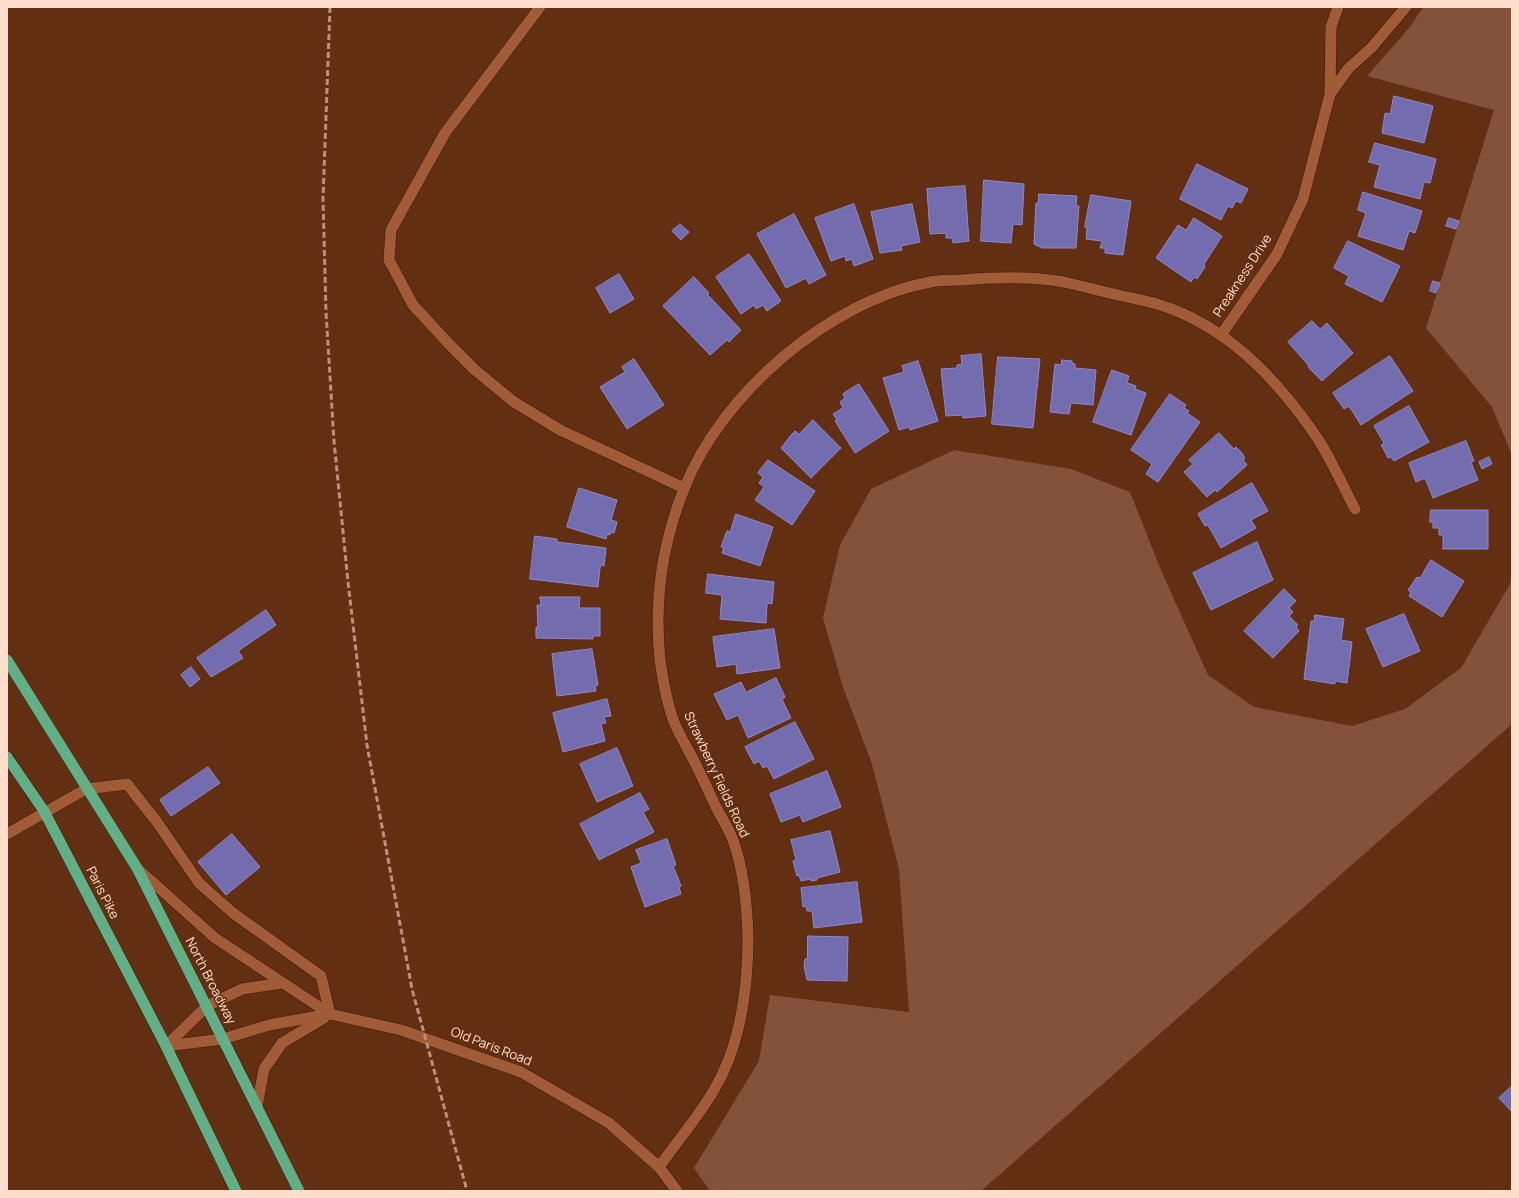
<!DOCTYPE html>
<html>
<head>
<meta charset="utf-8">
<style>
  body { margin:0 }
  #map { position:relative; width:1519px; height:1198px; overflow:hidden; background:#622f12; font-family:Manrope,sans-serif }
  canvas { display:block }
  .frame { position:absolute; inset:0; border:8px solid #ffdece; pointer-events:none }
</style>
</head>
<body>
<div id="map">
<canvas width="1519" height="1198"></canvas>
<div class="frame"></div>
</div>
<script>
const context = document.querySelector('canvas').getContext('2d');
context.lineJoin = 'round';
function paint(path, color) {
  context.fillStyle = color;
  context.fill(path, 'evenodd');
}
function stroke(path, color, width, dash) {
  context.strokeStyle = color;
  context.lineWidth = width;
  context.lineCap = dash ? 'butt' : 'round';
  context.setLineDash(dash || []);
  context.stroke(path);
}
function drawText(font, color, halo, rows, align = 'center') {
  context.font = font + ' Manrope,sans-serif';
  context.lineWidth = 3;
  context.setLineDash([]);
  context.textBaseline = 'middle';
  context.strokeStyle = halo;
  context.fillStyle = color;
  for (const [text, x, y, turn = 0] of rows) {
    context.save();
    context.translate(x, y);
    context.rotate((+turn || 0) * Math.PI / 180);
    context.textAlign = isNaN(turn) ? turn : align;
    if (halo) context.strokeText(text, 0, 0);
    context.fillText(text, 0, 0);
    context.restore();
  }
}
paint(new Path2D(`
  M1423 7H1512V455L1492 407 1426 328 1494 110 1367 76 1410 27Z
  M954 450 1071 469 1130 492 1160 568 1208 675 1254 707 1352 726 1405 709 1461 668 1510 584 1512 573V724L981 1191H710L694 1168 759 1061 770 995 909 1012 899 869 872 764 843 687 823 618 840 545 871 489Z`), '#82523a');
const building = new Path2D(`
  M1394 96 1433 106 1424 143 1382 133 1385 113 1390 114Z
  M1375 143 1436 159 1430 183 1424 182 1420 199 1374 187 1380 165 1369 162Z
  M1197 164 1248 189 1241 203 1236 201 1232 208 1228 206 1221 220 1180 199Z
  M984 180 1024 184 1022 225 1013 224 1011 243 981 241Z
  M965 186 969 241 953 243 952 238H946V233L930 234 927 189Z
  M1363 192 1422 211 1415 233 1409 231 1403 250 1358 236 1366 213 1358 210Z
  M1039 194 1077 196 1076 206H1079L1076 248H1042L1034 244 1036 203H1038Z
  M1091 195 1131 201 1123 255 1105 253V248H1100L1102 241 1086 239 1087 228 1085 227Z
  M854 204 873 259 854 266 852 259 846 261 845 256 831 261 815 218Z
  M912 204 920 242 901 246 902 250 880 253 871 212Z
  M794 214 826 275 809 284 806 278 786 288 757 234Z
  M1194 218 1222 236 1204 264 1205 267 1197 279 1194 277 1191 282 1156 258 1178 225 1186 230Z
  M1449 218 1459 221 1456 229 1446 226Z
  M680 224 689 232 681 240 672 231Z
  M1348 241 1400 266 1382 302 1345 284 1349 276 1334 268Z
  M749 254 781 301 767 311 763 305 756 309 754 305 741 314 716 277Z
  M619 274 634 299 610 313 596 288Z
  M694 277 709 293 707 294 741 330 729 342 727 340 710 355 663 306Z
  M1433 281 1440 283 1436 293 1430 291Z
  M1312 321 1320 329 1327 323 1353 353 1322 381 1308 367 1309 366 1288 342Z
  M981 354 986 416 963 418 962 415 946 416 941 369 957 368V365L962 364 961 356Z
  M1390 356 1413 391 1361 425 1349 406 1344 409 1333 393Z
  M998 357 1040 359 1033 428 992 424Z
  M634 359 664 405 627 429 600 387 625 372 622 367Z
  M1062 360 1072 361V363L1075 364V368L1096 370 1093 405 1071 403 1069 414 1050 412 1055 364 1061 365Z
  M918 361 938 421 910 430 909 427 899 430 883 378 904 372 902 366Z
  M1112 370 1129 376 1127 383 1136 386 1135 389 1146 393 1131 435 1093 422Z
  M859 384 889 431 855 453 835 421 837 420 833 414 843 408 840 402 845 398 843 394Z
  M1170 394 1186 405 1184 408 1189 411 1187 413 1200 422 1158 482 1146 474 1152 464 1131 450Z
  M1409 406 1429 442 1394 461 1391 457 1388 458 1383 448 1381 445 1384 443 1374 426Z
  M813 420 841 448 811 478 781 448 792 434 795 431 799 434Z
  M1219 433 1234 449 1236 447 1241 452 1245 458 1243 460 1247 465 1217 492 1215 490 1207 497 1184 472 1193 464 1189 460Z
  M1466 441 1474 461 1471 462 1478 480 1433 498 1425 478 1416 482 1409 463Z
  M1489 457 1492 464 1482 469 1479 462Z
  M768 460 815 491 792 525 755 500 764 487 759 483 763 477 758 473Z
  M1252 483 1268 511 1251 520 1256 528 1221 548 1208 525 1205 526 1198 514Z
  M579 488 617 500 611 520 617 522 614 533 611 532 610 535 607 534 606 539 567 527Z
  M1431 510H1488V549H1443V535H1439V528H1433V522H1430Z
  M736 514 773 527 760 566 722 553 724 547H721L726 533 727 531 730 532Z
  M535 536 557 539V542L606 548 604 566 601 565 600 568 598 587 530 579Z
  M1257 542 1273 580 1211 610 1193 573Z
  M1431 560 1464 581 1442 617 1409 596 1411 592 1408 590 1417 577 1420 578Z
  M708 574 774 582 772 604 767 603 766 623 720 619 722 595 706 593Z
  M1284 589 1296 601 1289 608 1293 612 1289 616 1298 625 1296 627 1299 631 1273 658 1244 631Z
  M540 597H580L579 608H600V636H593V639L536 638V627L538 628 537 605H541Z
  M266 610 276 625 238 651 243 658 211 677 197 658Z
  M1404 614 1420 651 1383 667 1366 629Z
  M1315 615 1344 619 1341 640 1352 642 1347 683 1335 681V684L1304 679 1311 621H1314Z
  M774 629 780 668 737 674 736 664 717 667 713 637Z
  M592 649 598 685 595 686 596 691 557 696 552 654Z
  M191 667 200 679 190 687 181 675Z
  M776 678 785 697 782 699 791 718 748 738 738 715 727 720 714 694 741 682 746 692Z
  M607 699 611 716 604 717 606 723 601 724 605 741 563 752 553 713Z
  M795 722 814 759 774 779 767 766 763 768 759 761 754 764 745 747Z
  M617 748 633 786 597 802 580 764Z
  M208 767 220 783 171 816 160 800Z
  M827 771 841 807 803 822 800 815 781 822 770 794Z
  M640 793 649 809 643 812 654 832 599 860 580 824Z
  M830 831 840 872 817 878V880L811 881V879L801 881 799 875 797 876 793 861 796 860 791 840Z
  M232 834 260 867 226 895 198 862Z
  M667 839 676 865 673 866 681 886 679 887 681 894 645 907 631 867 641 863 636 850Z
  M857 882 862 922 814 928 812 911H807L806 906 803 907 801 888Z
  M808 936 848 937 847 981 807 980 804 966 805 959H807Z
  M1512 1086V1112L1499 1098Z`);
paint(building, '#736cae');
stroke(building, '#8f88d0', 1);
const service = new Path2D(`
  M540 7 445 133 391 230 389 260 413 305 449 344 475 370 514 402 560 430 684 488
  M86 789 127 784 157 822 199 883 233 913 321 976 330 1014`);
const minor = new Path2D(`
  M1330 94 1348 69 1372 47 1406 7
  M1221 335 1277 254 1303 199 1330 94 1331 27 1338 7
  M7 834 86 789
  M659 1167C677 1142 698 1117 714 1090 741 1045 748 987 748 936 747 905 744 872 734 843 730 830 722 819 716 807 708 790 701 774 692 757 686 746 679 734 674 722 667 703 663 681 660 660 654 602 662 544 684 489 721 394 829 301 930 282 940 280 951 280 961 280 995 277 1030 276 1064 282 1082 286 1100 291 1118 295 1131 298 1145 300 1157 304 1227 325 1278 380 1318 439 1332 461 1343 486 1355 509`);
const tertiary = new Path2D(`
  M138 869 215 938 330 1014 401 1030 521 1072 609 1123 659 1167 677 1191
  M166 1046 223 1039 269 1025 330 1014
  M166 1046 207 1006 242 989 282 983
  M257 1106 264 1069 282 1043 324 1018`);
const trunk = new Path2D(`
  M7 660 137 868 299 1191
  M7 757 44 811 166 1046 236 1191`);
stroke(service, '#3e1b07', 12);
stroke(minor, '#3e1b07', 12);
stroke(tertiary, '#3e1b07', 12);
stroke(trunk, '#3e1b07', 12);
stroke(service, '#a15b36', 11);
stroke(minor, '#a15b36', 11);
stroke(tertiary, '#a15b36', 11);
stroke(trunk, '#62ae87', 11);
stroke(new Path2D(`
  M330 7 323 199 326 312 334 441 348 582 367 745 412 989 467 1191`), '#ba917b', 3, [6, 3]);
drawText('13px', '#ffdece', '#622f12', [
  ["Preakness Drive",1243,276,-57],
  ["Strawberry Fields Road",716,775,65],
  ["Paris Pike",102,893,63],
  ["North Broadway",210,981,63],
  ["Old Paris Road",491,1047,21]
]);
</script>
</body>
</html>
